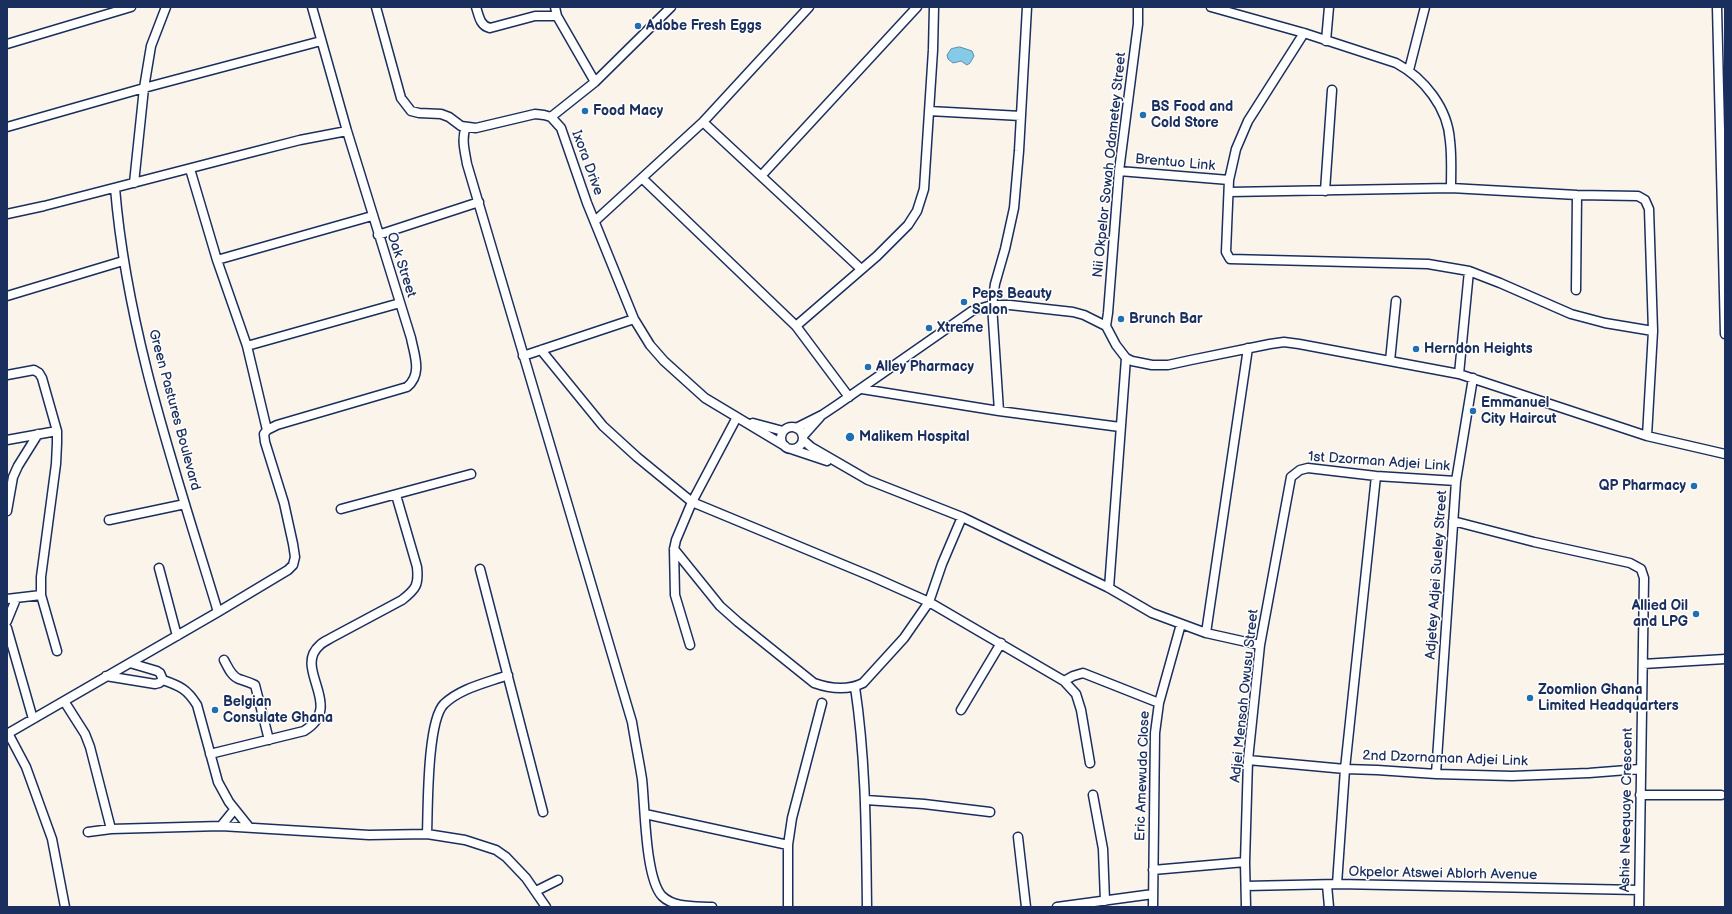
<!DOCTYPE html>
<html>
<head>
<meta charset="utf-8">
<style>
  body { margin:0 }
  #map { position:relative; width:1732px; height:914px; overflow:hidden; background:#fbf4eb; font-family:"Balsamiq Sans",sans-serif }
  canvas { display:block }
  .frame { position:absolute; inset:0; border:8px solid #1b2f5e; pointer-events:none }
</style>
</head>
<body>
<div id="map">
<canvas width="1732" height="914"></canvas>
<div class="frame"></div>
</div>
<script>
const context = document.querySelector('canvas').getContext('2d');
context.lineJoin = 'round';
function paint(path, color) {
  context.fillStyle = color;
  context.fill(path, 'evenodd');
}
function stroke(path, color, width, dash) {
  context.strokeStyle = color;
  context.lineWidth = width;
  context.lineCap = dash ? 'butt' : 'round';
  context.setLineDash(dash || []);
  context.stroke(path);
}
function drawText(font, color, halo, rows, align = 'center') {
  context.font = font + ' "Balsamiq Sans",sans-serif';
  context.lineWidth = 3;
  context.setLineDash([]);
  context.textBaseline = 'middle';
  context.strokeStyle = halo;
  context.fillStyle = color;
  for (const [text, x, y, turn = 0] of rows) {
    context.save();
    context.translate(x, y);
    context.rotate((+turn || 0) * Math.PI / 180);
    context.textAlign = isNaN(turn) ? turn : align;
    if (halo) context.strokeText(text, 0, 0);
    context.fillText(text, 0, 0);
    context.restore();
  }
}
const water = new Path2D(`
  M960 47 972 51 974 56 970 63 967 65 961 61 953 63 948 59 947 55 951 49Z`);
paint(water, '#85cae7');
stroke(water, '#5b8cb0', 1);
const minor = new Path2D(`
  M376 7 401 98 411 111 419 113 441 114 449 117 461 126 476 128 535 114 544 115 551 117 561 128 587 203 634 319 650 345 664 361 705 398 785 446
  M476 7C479 16 480 26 490 28L535 16H557
  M555 7 557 16 595 82
  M1211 7 1304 33 1396 63C1424 78 1448 108 1450 141 1452 157 1451 173 1451 188
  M1717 7 1725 334
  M1304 33 1248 121 1236 149 1229 180 1226 252 1230 259 1428 264 1469 271 1500 283 1571 314 1605 323 1653 331
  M1326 41 1329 7
  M7 44 131 7
  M1409 70 1425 7
  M929 111 1021 116
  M551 117 595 82 671 7
  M703 122 861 269
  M7 127 144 88 321 41
  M466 127C461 139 465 152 467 164L632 722C635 741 639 760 642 779 645 805 645 878 662 896 674 908 696 906 712 907
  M1119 171 1229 180
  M761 176 917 7
  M643 179 796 326 849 397
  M134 183 144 88 151 46 166 7
  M115 188C127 333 176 473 218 612
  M1325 191 1332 90
  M1229 192 1451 188 1577 195 1638 196 1645 200 1649 209 1653 331 1647 436
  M7 214 44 206 253 152 300 140 347 131
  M595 221 703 122 809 7
  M378 235 479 202
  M217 260 372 216
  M1576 290 1577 195
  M7 296 123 261
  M796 326 877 256 908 225 917 211 924 189 933 50 934 7
  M1106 326 1108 313 1119 171 1138 24V7
  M247 346 400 303
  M541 350 603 426 637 457 692 502 873 577 929 602 1064 681 1076 694 1081 710 1090 763
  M523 356 634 319
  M1390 361 1396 301
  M1459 374 1469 271
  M7 375 34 370 39 373 42 378 57 431V443L56 464 41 577V595L57 651
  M862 389 999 411 1120 427
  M999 411 992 305 995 284 1005 249 1014 208 1019 151 1027 7
  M753 423 783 431
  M781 438a11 11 0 1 1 22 0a11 11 0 1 1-22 0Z
  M796 428 822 415 837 405 972 311 992 305H1010L1073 312 1084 315 1106 326 1116 345 1126 358 1132 361 1152 365H1168L1191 360 1270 344 1284 342 1299 344 1459 374 1647 436 1725 454
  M267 430 277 425 407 387C423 374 414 354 411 338L347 131 312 7
  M803 436 820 417
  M7 440 57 431
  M803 440 811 447 868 480 962 517 1109 588 1152 613 1206 633 1260 645
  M791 449 827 461
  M341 509 471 474
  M7 511 13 477 18 466 38 434
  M109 520 185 504
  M1453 521 1534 542 1630 563 1641 569 1644 578 1639 907
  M674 549 720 606 738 622 814 683C831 689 847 691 863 683L904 638 929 602 942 564 962 517
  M159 568 177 636
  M480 569 543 812
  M1109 588 1126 358
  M7 599 41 595
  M7 621 16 599
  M7 628 33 719
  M1206 633 1248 348
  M690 645 675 595 674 549 676 540 692 502 737 417
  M224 660C228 667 231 676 239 679 245 681 249 682 255 685L269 740
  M130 663 157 671 160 673 163 680
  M1643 664 1725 659
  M106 676 155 684 159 683 163 680
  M163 680C180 686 187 689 197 705L218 782 229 802 249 827
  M1064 681 1073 676 1083 673 1159 703
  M855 687C866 760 866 833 867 907
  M64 701 85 734 90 747 111 829
  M961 710 1001 643
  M8 733 26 767 52 839 65 907
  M7 734 218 612 288 570 293 565 295 557 293 544 284 503 265 442 264 434 267 430 247 346 217 260 190 169
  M210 754 304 731C346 706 292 669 320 645 323 642 328 640 331 638L402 600C416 589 419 585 417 567L396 495
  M1248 760 1345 769 1377 770 1436 774 1512 776 1589 773 1640 769
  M1436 774 1456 481 1473 378
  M1093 795 1103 849 1105 901
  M1640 795H1721
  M866 800 924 804 990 812
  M645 814 788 845
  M221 826 234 810
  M88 832 111 829 221 826 369 835 427 834 465 840 496 850 506 857 526 878 546 907
  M427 834C428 808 427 721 444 704 461 688 486 683 508 675
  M1018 837 1026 907
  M1153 870 1245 862
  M1337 884 1345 769 1376 476
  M1327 885 1329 907
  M1246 886 1337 884 1639 890
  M536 891 558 880
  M788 907V845L792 818 822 703
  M1057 907 1153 894
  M1153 907 1155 733 1159 703 1181 624
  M1246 907 1245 862 1248 760 1260 645 1291 477 1300 470 1308 468 1376 476 1456 481`);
stroke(minor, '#1b2f5e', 11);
stroke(minor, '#fff', 8);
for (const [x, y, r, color] of [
  [638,26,4,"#1f6fb2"],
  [585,111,4,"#1f6fb2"],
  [1143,115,4,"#1f6fb2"],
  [964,302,4,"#1f6fb2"],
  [1121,319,4,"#1f6fb2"],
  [929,328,4,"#1f6fb2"],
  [1416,349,4,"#1f6fb2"],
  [868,367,4,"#1f6fb2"],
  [1473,411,4,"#1f6fb2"],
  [850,437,5,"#1f6fb2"],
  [1694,486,4,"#1f6fb2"],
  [1696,614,4,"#1f6fb2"],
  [1530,698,4,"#1f6fb2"],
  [215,710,4,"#1f6fb2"]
]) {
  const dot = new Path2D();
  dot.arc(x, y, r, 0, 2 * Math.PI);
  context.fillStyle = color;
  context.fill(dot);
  stroke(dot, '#fff', 1.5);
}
drawText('bold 14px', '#1b2f5e', '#fff', [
  ["Adobe Fresh Eggs",646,26],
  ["BS Food and",1151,107],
  ["Cold Store",1151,123],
  ["Food Macy",593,111],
  ["Peps Beauty",972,294],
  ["Salon",972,310],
  ["Brunch Bar",1129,319],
  ["Xtreme",937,328],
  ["Herndon Heights",1424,349],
  ["Alley Pharmacy",876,367],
  ["Emmanuel",1481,403],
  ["City Haircut",1481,419],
  ["Malikem Hospital",859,437],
  ["QP Pharmacy",1686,486,"right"],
  ["Allied Oil",1688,606,"right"],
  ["and LPG",1688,622,"right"],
  ["Zoomlion Ghana",1538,690],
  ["Limited Headquarters",1538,706],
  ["Belgian",223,702],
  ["Consulate Ghana",223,718]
], 'left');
drawText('14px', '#1b2f5e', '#fff', [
  ["Ixora Drive",587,163,70],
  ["Brentuo Link",1175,163,5],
  ["Nii Okpelor Sowah Odametey Street",1110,165,-84],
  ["Oak Street",401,265,72],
  ["Green Pastures Boulevard",174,410,75],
  ["1st Dzorman Adjei Link",1379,462,4],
  ["Adjetey Adjei Sueley Street",1437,575,-86],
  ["Adjei Mensah Owusu Street",1245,696,-84],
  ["2nd Dzornaman Adjei Link",1445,759,2],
  ["Eric Amewuda Close",1143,776,-88],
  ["Ashie Neequaye Crescent",1627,810,-89],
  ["Okpelor Atswei Ablorh Avenue",1443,874,1]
]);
</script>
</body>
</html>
